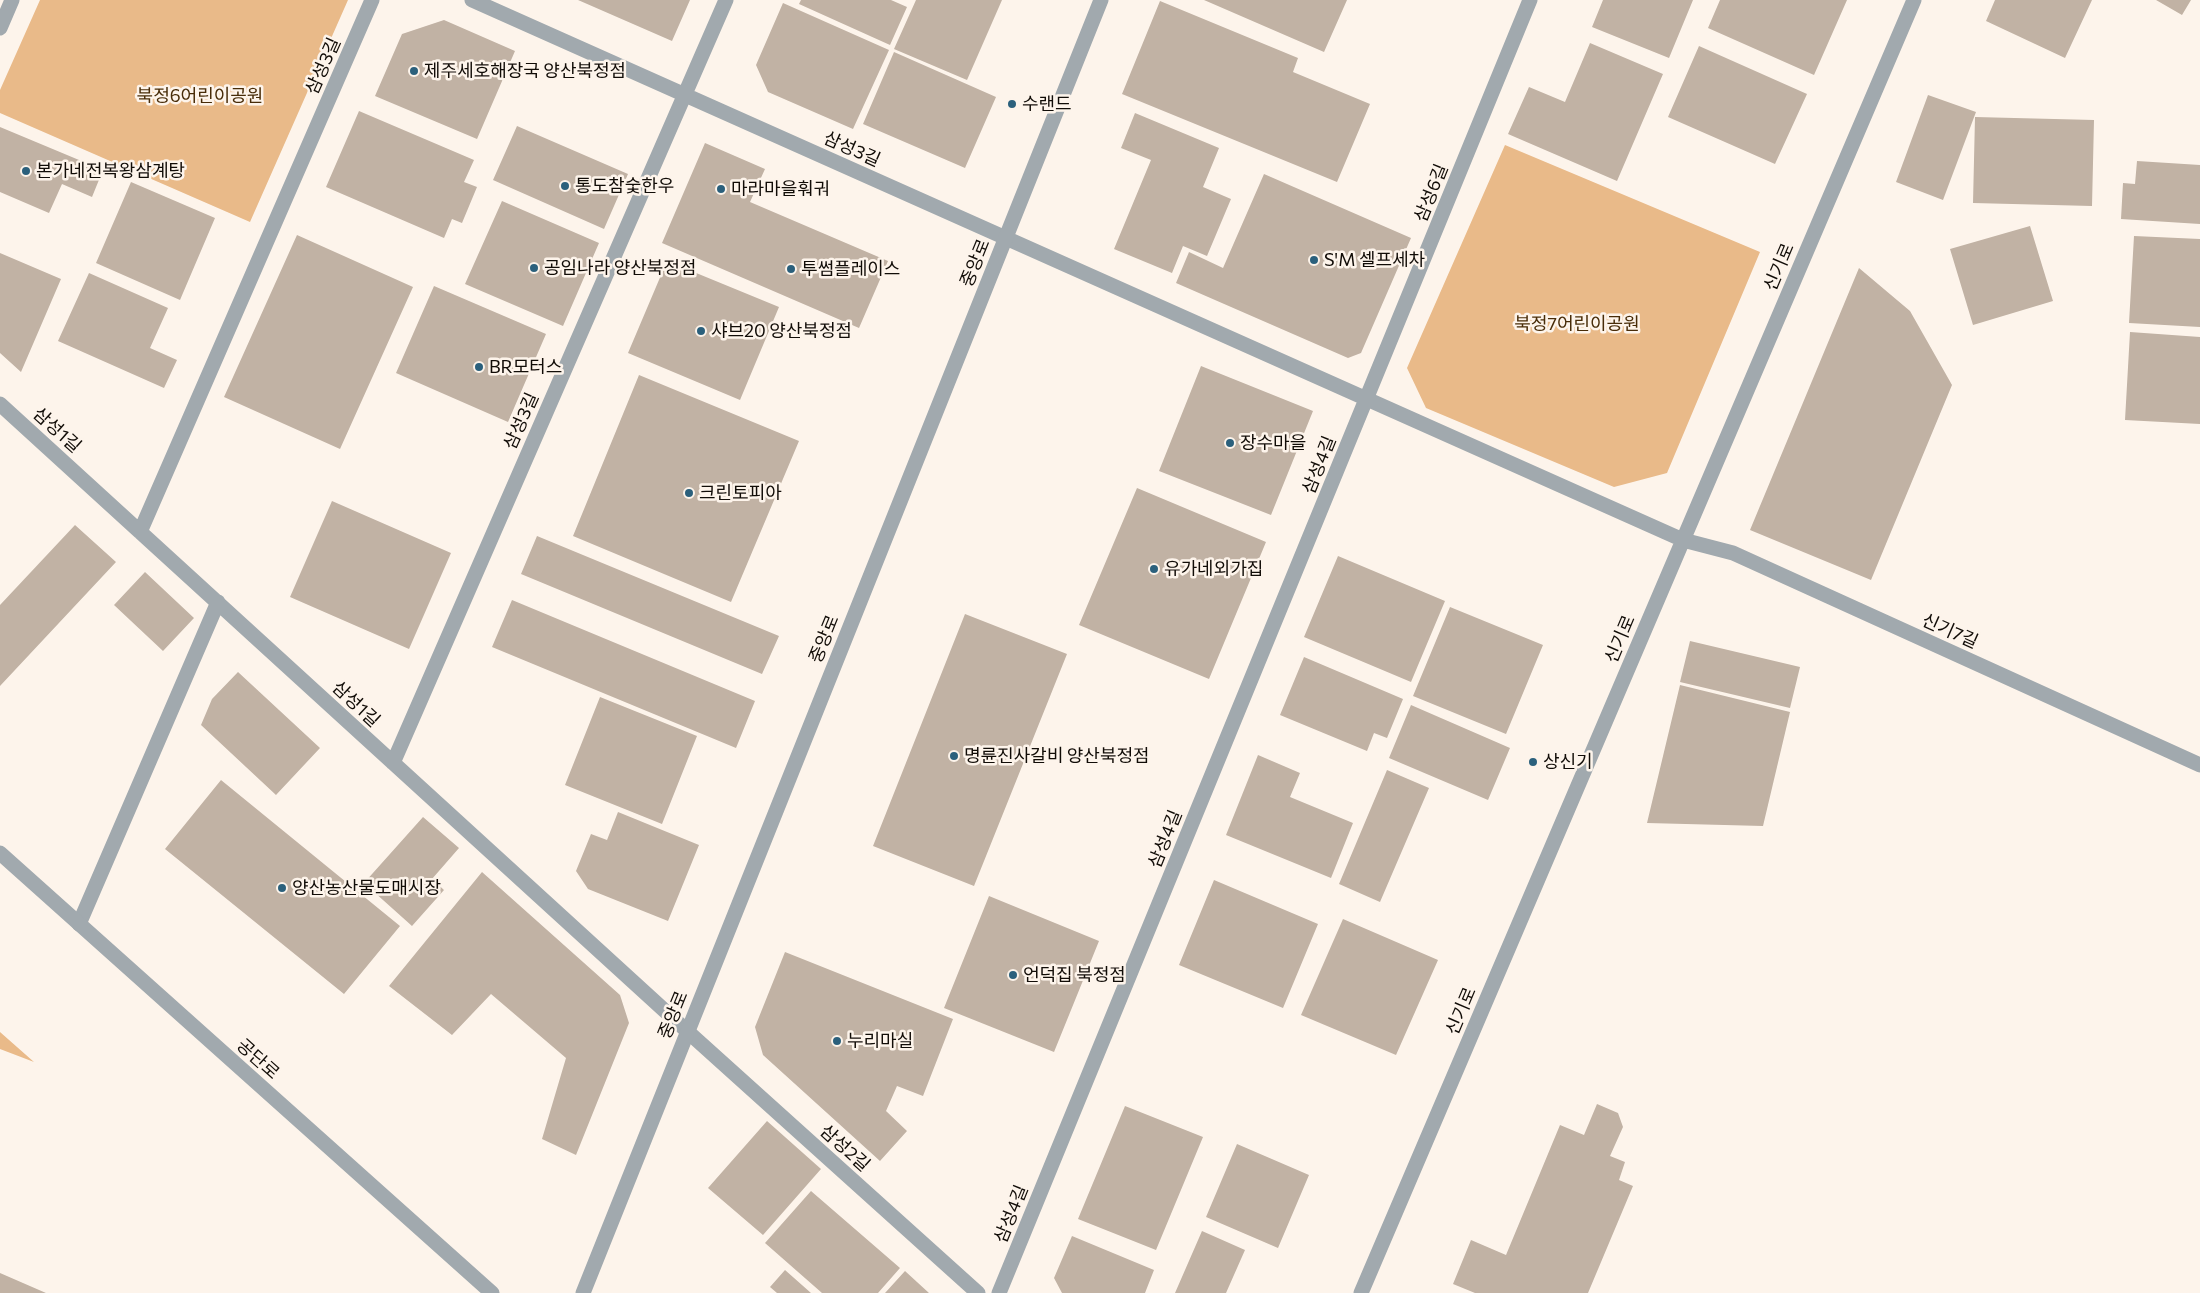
<!DOCTYPE html>
<html>
<head>
<meta charset="utf-8">
<style>
  body { margin:0 }
  canvas { display:block; background:#fdf4eb }
</style>
</head>
<body>
<canvas width="2200" height="1293"></canvas>
<script>
const context = document.querySelector('canvas').getContext('2d');
context.lineJoin = 'round';
function paint(path, color) {
  context.fillStyle = color;
  context.fill(path, 'evenodd');
}
function stroke(path, color, width, dash) {
  context.strokeStyle = color;
  context.lineWidth = width;
  context.lineCap = dash ? 'butt' : 'round';
  context.setLineDash(dash || []);
  context.stroke(path);
}
function drawText(font, color, halo, rows, align = 'center') {
  context.font = font + ' Commissioner,"Noto Sans KR",sans-serif';
  context.lineWidth = 5;
  context.setLineDash([]);
  context.textBaseline = 'middle';
  context.strokeStyle = halo;
  context.fillStyle = color;
  for (const [text, x, y, turn = 0] of rows) {
    context.save();
    context.translate(x, y);
    context.rotate((+turn || 0) * Math.PI / 180);
    context.textAlign = isNaN(turn) ? turn : align;
    if (halo) context.strokeText(text, 0, 0);
    context.fillText(text, 0, 0);
    context.restore();
  }
}
paint(new Path2D(`
  M40 0H348L250 222 0 113V90Z
  M1505 145 1760 252 1667 473 1614 487 1426 408 1407 368Z
  M0 1032 34 1062 0 1049Z`), '#e9ba89');
paint(new Path2D(`
  M578 0H690L672 41Z
  M801 0H891L907 7 890 45 799 4Z
  M916 0H1002L967 80 894 49Z
  M1204 0H1347L1324 52Z
  M1603 0H1693L1669 58 1592 27Z
  M1720 0H1847L1814 75 1708 28Z
  M1995 0H2092L2065 58 1986 21Z
  M2156 0H2191L2182 15Z
  M1160 1 1298 58 1293 72 1370 104 1337 182 1122 94Z
  M783 3 889 50 853 129 768 92 756 65Z
  M444 20 515 51 477 139 375 96 402 34Z
  M1590 43 1663 74 1617 181 1508 134 1529 87 1565 102Z
  M1699 46 1807 94 1775 164 1668 117Z
  M894 52 996 97 965 168 863 124Z
  M1928 95 1976 112 1943 200 1896 182Z
  M359 111 474 160 464 182 477 187 462 223 452 219 444 238 326 187Z
  M1135 113 1219 148 1203 187 1231 199 1207 256 1183 246 1172 273 1114 249 1151 160 1121 148Z
  M1975 117 2094 120 2092 206 1973 203Z
  M517 126 628 174 604 229 493 180Z
  M0 127 103 170 92 197 62 184 49 213 0 192Z
  M705 143 765 169 750 202 888 261 859 328 662 243Z
  M2137 161 2200 165V224L2121 219 2123 183 2135 184Z
  M1264 174 1411 238 1361 353 1348 358 1176 283 1189 252 1223 268Z
  M131 182 215 218 180 300 96 263Z
  M502 201 599 243 563 326 465 284Z
  M2030 226 2053 301 1973 325 1950 249Z
  M297 235 413 287 340 449 224 397Z
  M2134 236 2200 239V327L2129 323Z
  M0 253 61 279 21 372 0 353Z
  M667 261 779 307 740 400 628 353Z
  M1859 268 1910 311 1952 385 1871 580 1750 530Z
  M89 273 168 308 150 348 177 360 164 388 58 341Z
  M434 286 546 334 508 422 396 373Z
  M2130 332 2200 337V424L2125 420Z
  M1201 366 1313 411 1271 515 1159 471Z
  M639 375 799 441 731 602 573 536Z
  M1137 488 1266 542 1209 679 1079 625Z
  M332 501 451 553 409 649 290 597Z
  M75 525 116 562 0 686V605Z
  M537 536 779 636 762 674 521 574Z
  M1338 556 1445 601 1411 682 1304 637Z
  M145 572 194 618 163 651 114 605Z
  M512 600 755 701 736 748 492 647Z
  M1450 607 1543 645 1506 734 1413 696Z
  M965 614 1067 654 974 886 873 846Z
  M1690 641 1800 667 1790 708 1680 682Z
  M1304 657 1403 699 1387 738 1374 733 1367 751 1280 715Z
  M238 672 320 748 276 795 201 725 212 699Z
  M1680 685 1790 712 1763 826 1647 823Z
  M600 697 697 736 662 824 565 785Z
  M1411 705 1510 748 1488 800 1389 758Z
  M1258 755 1300 773 1290 797 1353 823 1331 878 1226 835Z
  M1387 770 1429 788 1380 902 1339 884Z
  M221 780 400 926 344 994 165 849Z
  M618 812 699 845 668 921 588 889 576 871 591 834 607 840Z
  M423 817 459 848 432 879 444 890 412 926 364 883Z
  M482 872 620 995 629 1023 576 1155 542 1139 566 1058 491 994 452 1035 389 986Z
  M1214 880 1318 924 1283 1008 1179 965Z
  M989 896 1099 941 1054 1052 944 1008Z
  M1343 919 1438 960 1396 1055 1301 1015Z
  M785 952 953 1019 923 1096 897 1086 886 1111 907 1131 880 1161 763 1055 755 1027Z
  M1597 1104 1618 1113 1623 1127 1610 1156 1625 1162 1619 1180 1633 1186 1588 1293H1475L1453 1284 1471 1240 1506 1255 1560 1125 1584 1135Z
  M1125 1106 1203 1137 1156 1250 1078 1219Z
  M767 1121 821 1169 763 1235 708 1188Z
  M1237 1144 1309 1175 1278 1248 1206 1217Z
  M811 1191 900 1268 878 1293H822L765 1243Z
  M1202 1231 1245 1250 1226 1293H1175Z
  M1072 1236 1154 1270 1145 1293H1062L1054 1278Z
  M785 1270 811 1293H777L770 1287Z
  M905 1271 929 1293H885Z
  M0 1273 46 1293H0Z`), '#c1b2a4');
stroke(new Path2D(`
  M472 0 1683 540 1733 553 2200 765
  M0 28 12 0
  M0 404 687 1031 978 1293
  M140 532 372 0
  M393 763 726 0
  M79 924 218 602
  M999 1293 1530 0
  M1361 1293 1914 0`), '#a1a9ae', 15);
stroke(new Path2D(`
  M0 853 492 1293
  M583 1293 1101 0`), '#a1a9ae', 15);
for (const [x, y, r, color] of [
  [414,71,5,"#2b607c"],
  [1012,104,5,"#2b607c"],
  [26,171,5,"#2b607c"],
  [565,186,5,"#2b607c"],
  [721,189,5,"#2b607c"],
  [1314,260,5,"#2b607c"],
  [534,268,5,"#2b607c"],
  [791,269,5,"#2b607c"],
  [701,331,5,"#2b607c"],
  [479,367,5,"#2b607c"],
  [1230,443,5,"#2b607c"],
  [689,493,5,"#2b607c"],
  [1154,569,5,"#2b607c"],
  [954,756,5,"#2b607c"],
  [1533,762,5,"#2b607c"],
  [282,888,5,"#2b607c"],
  [1013,975,5,"#2b607c"],
  [837,1041,5,"#2b607c"]
]) {
  const dot = new Path2D();
  dot.arc(x, y, r, 0, 2 * Math.PI);
  context.fillStyle = color;
  context.fill(dot);
  stroke(dot, '#fdf4eb', 2);
}
drawText('18px', '#110c07', '#fdf4eb', [
  ["삼성3길",323,66,-66],
  ["삼성3길",852,149,24],
  ["삼성6길",1431,193,-68],
  ["중앙로",975,263,-68],
  ["신기로",1779,267,-67],
  ["삼성3길",521,421,-66],
  ["삼성1길",57,430,42],
  ["삼성4길",1319,465,-68],
  ["신기7길",1950,631,24],
  ["중앙로",824,639,-68],
  ["신기로",1620,639,-67],
  ["삼성1길",356,704,43],
  ["삼성4길",1165,839,-68],
  ["신기로",1461,1011,-67],
  ["중앙로",673,1015,-68],
  ["공단로",258,1059,42],
  ["삼성2길",845,1148,42],
  ["삼성4길",1011,1214,-68]
]);
drawText('18px', '#110c07', '#fdf4eb', [
  ["제주세호해장국 양산북정점",424,71],
  ["수랜드",1022,104],
  ["본가네전복왕삼계탕",36,171],
  ["통도참숯한우",575,186],
  ["마라마을훠궈",731,189],
  ["S'M 셀프세차",1324,260],
  ["공임나라 양산북정점",544,268],
  ["투썸플레이스",801,269],
  ["샤브20 양산북정점",711,331],
  ["BR모터스",489,367],
  ["장수마을",1240,443],
  ["크린토피아",699,493],
  ["유가네외가집",1164,569],
  ["명륜진사갈비 양산북정점",964,756],
  ["상신기",1543,762],
  ["양산농산물도매시장",292,888],
  ["언덕집 북정점",1023,975],
  ["누리마실",847,1041]
], 'left');
drawText('18px', '#482c08', '#fdf4eb', [
  ["북정6어린이공원",200,96],
  ["북정7어린이공원",1577,324]
]);
</script>
</body>
</html>
